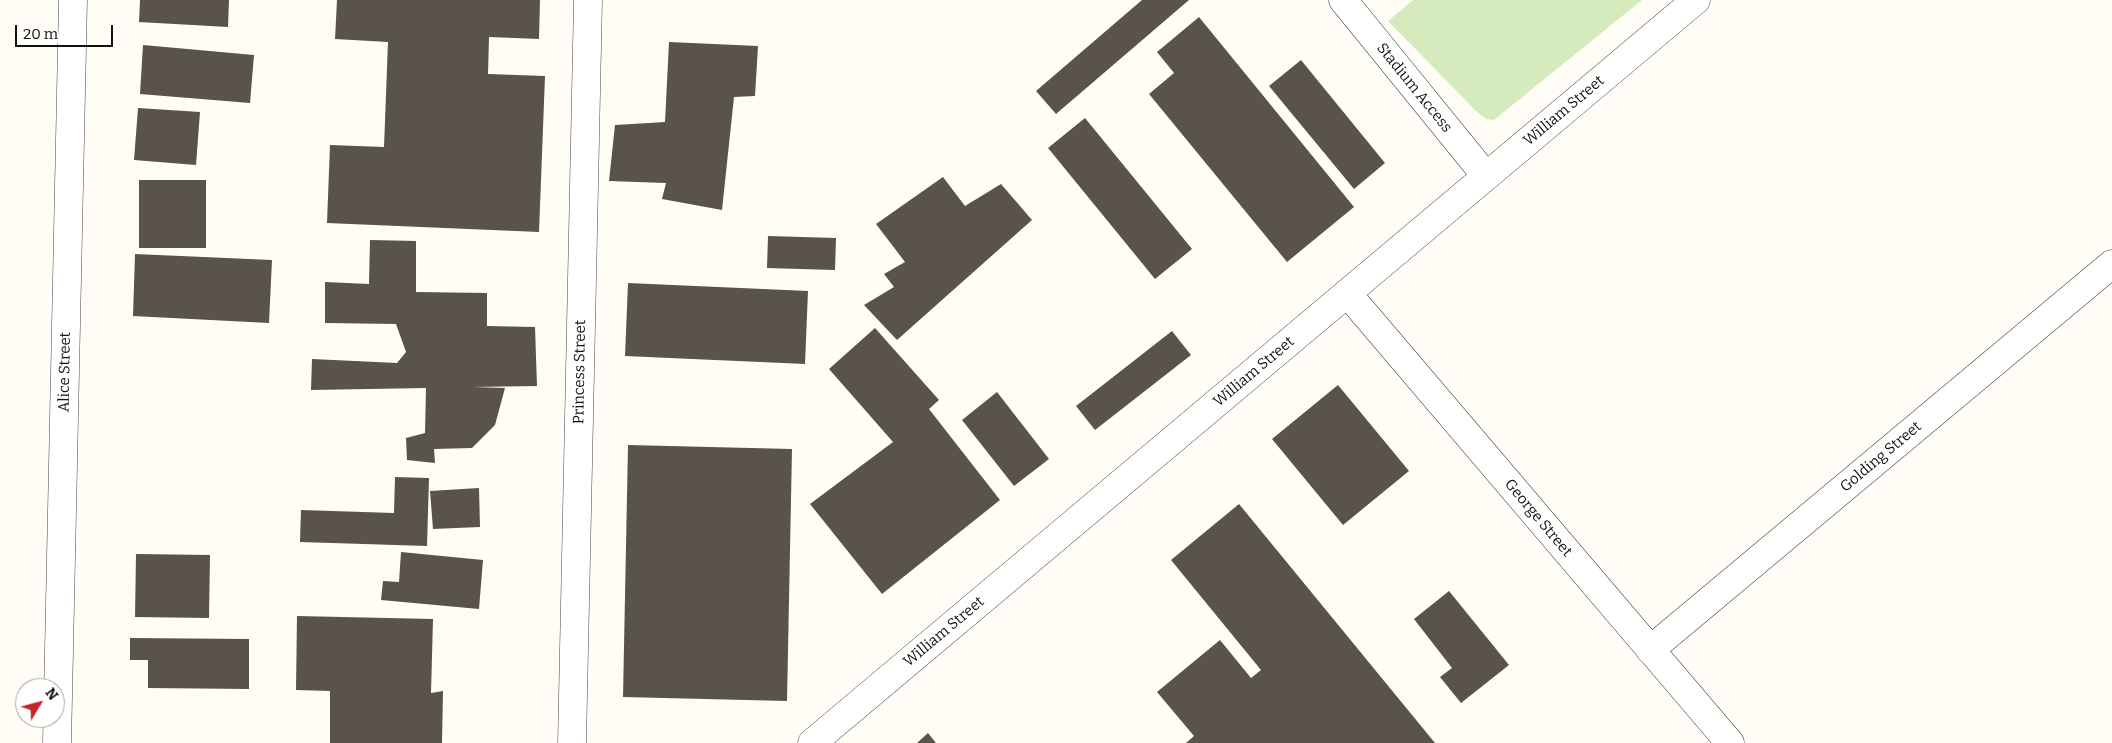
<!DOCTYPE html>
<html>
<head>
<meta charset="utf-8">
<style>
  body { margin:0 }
  #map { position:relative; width:2112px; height:743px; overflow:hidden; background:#fffdf5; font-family:Bitter,serif }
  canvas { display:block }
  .north { position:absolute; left:15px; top:678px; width:50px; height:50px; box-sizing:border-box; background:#fff; border:1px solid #a0a0a0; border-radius:50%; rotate:53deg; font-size:14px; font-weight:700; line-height:20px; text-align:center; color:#111 }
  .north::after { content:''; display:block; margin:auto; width:18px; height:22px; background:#c4262e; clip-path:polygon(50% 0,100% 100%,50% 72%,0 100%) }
  .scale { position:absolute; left:15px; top:25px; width:98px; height:22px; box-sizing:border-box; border:2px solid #111; border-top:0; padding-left:6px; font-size:15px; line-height:18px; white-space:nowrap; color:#111; -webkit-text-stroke:4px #fff; paint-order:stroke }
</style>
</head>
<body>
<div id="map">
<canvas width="2112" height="743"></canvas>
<div class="north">N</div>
<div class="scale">20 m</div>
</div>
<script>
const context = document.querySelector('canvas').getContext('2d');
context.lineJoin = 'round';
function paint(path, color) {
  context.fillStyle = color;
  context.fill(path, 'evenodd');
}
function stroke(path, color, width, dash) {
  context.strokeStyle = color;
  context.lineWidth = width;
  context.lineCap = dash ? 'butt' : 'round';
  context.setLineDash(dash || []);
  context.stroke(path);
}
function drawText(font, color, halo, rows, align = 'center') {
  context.font = font + ' Bitter,serif';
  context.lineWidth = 5;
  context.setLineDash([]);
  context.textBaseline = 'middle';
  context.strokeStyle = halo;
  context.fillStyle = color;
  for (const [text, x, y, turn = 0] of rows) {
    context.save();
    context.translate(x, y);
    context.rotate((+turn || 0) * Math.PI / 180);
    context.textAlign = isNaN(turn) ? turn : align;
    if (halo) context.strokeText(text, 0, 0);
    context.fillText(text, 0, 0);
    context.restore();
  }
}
paint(new Path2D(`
  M1413 0H1642L1494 120 1486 119 1477 112 1388 21Z`), '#d5ebbd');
paint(new Path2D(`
  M140 0H229L228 27 139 22Z
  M337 0H540L539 39 489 37 488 74 545 76 539 232 327 223 330 145 384 147 388 42 335 39Z
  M1142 0H1189L1056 114 1036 91Z
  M1199 17 1354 207 1287 262 1149 94 1174 73 1157 52Z
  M669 42 758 46 755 96 734 97 722 210 662 199 666 183 609 181 615 125 665 122Z
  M143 45 254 55 250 103 140 94Z
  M1301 60 1385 163 1354 189 1269 86Z
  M138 108 200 112 196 165 134 160Z
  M1085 118 1192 249 1155 279 1048 148Z
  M943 177 965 206 1001 184 1032 220 897 340 864 305 894 287 884 274 905 262 876 224Z
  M139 180H206V248H139Z
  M768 236 836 238 835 270 767 268Z
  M370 240 416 241V292L487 293V326L535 327 537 386 473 387 505 388 495 425 472 448 434 449 435 463 407 460 406 438 425 433 426 388 311 390 312 359 397 363 406 352 396 324 325 323V282L369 284Z
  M135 254 272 260 269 323 133 316Z
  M628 283 808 291 805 364 625 356Z
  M875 328 939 400 929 409 1000 500 882 594 810 504 893 442 829 369Z
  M1172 331 1191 355 1095 430 1076 406Z
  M1338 385 1409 471 1343 525 1272 439Z
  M997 392 1049 459 1014 486 962 420Z
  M628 445 792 449 787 701 623 697Z
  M395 477 429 478 427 546 300 542 301 510 394 513Z
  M479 488 480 527 433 529 430 491Z
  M1239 504 1435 743H1186L1194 736 1157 692 1220 640 1251 678 1261 670 1171 560Z
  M401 552 483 560 479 609 381 600 383 581 399 582Z
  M136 554 210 555 209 618 135 617Z
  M1449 591 1509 665 1461 703 1440 677 1452 668 1414 619Z
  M297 616 433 619 431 693 443 691 442 743H330V691L296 690Z
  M130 638 249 639V689L148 688V660H130Z
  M928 733 936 743H917Z`), '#5a524d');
const street = new Path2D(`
  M1343 0 1486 176
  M1347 293 1730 743
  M1650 650 2112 264
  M57 743 73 0
  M572 743 588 0
  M812 743 1696 0`);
stroke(street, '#444', 29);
stroke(street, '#fff', 28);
drawText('15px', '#111', '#fff', [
  ["Stadium Access",1414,88,51],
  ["William Street",1564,111,-40],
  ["Alice Street",65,372,-89],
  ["Princess Street",580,372,-89],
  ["William Street",1254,372,-40],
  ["Golding Street",1881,457,-40],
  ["George Street",1538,518,50],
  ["William Street",944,632,-40]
]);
</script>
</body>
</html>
